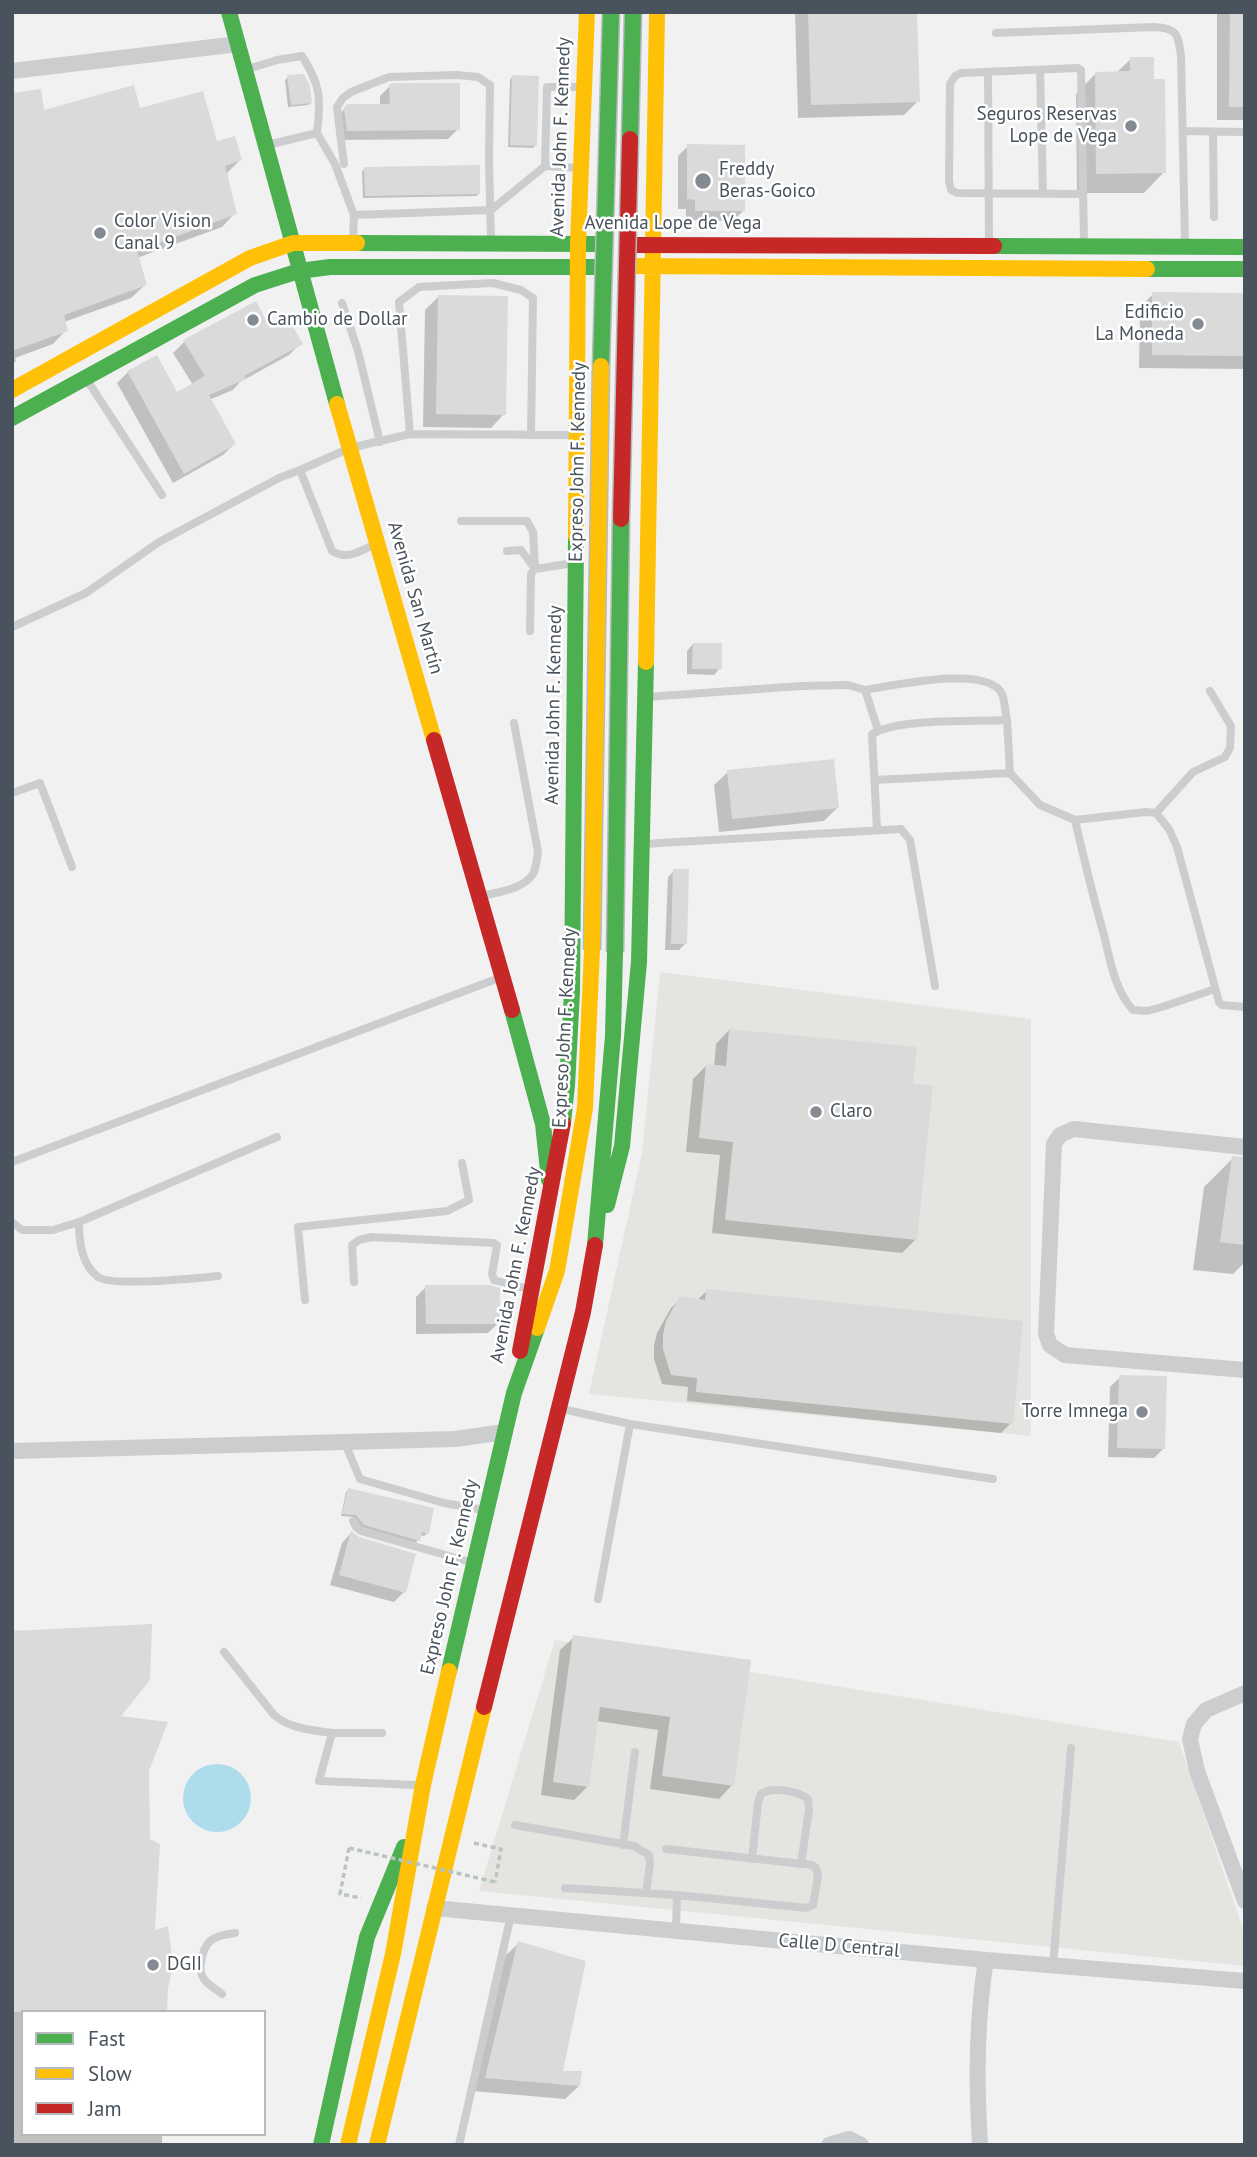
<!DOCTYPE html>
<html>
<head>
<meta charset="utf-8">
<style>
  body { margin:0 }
  #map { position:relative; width:1257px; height:2157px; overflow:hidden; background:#f1f1f1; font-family:"PT Sans",sans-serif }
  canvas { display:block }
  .frame { position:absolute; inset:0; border:14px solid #49535d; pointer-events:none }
  .legend { position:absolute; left:21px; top:2010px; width:245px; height:126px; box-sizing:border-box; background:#fff; border:2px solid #b6babe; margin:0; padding:9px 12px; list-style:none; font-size:21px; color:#49535d }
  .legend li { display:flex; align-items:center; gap:14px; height:35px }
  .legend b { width:35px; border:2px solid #b6babe }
</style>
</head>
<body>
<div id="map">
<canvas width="1257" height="2157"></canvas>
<div class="frame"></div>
<ul class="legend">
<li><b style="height:9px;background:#4caf50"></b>Fast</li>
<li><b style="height:9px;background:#ffc107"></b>Slow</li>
<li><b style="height:9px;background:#c62828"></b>Jam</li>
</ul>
</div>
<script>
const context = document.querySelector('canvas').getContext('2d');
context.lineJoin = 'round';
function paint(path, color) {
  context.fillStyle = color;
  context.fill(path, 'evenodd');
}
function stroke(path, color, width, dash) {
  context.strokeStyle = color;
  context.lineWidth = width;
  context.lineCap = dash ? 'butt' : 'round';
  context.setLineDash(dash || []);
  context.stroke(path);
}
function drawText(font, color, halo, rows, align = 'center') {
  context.font = font + ' "PT Sans",sans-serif';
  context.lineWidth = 5;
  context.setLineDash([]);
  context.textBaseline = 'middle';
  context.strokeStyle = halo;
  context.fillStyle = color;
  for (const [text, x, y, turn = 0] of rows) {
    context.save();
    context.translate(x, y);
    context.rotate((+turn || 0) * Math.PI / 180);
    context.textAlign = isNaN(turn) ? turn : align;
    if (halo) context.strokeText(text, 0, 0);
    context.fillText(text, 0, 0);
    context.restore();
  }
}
paint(new Path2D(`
  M660 972 1031 1019V1436L589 1394 642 1153Z
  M555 1640 1179 1742 1245 1935V1966L479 1891Z`), '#e5e4e0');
paint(new Path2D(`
  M183 1798a34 34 0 1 1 68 0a34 34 0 1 1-68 0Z`), '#adddeb');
paint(new Path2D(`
  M795 12H915L918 101 904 115 798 118Z
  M1217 12H1245V120H1217Z
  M1131 59 1152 80 1164 172 1144 193H1077L1076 94 1096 73H1116Z
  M288 77 311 103 308 105 288 107 285 80Z
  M512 77 536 145 533 148 508 147 510 80Z
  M390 86 458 129 448 139 337 140 335 120 337 117 347 106H380V96Z
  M12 94 42 113 139 110 216 143 240 160 227 173 235 213 222 227 137 258 145 285 131 298 64 322 66 330 53 344 15 358 16 361 12 365Z
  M688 146 743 211 733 221 686 220V209H678V156Z
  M365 169 479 194 476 196 363 198 362 171Z
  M1153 294 1245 295V369L1139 368 1140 307Z
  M439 296 504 414 491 428 423 427 425 310Z
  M184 342 300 344 289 355 240 382 233 390 209 400 234 444 223 455 173 483 117 383 128 372 176 394 193 385 173 353Z
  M693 644 720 668 714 675 687 674V651Z
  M728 772 837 808 824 821 719 832 714 785Z
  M674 871 686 943 679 950H665L668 877Z
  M729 1030 912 1085 916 1239 902 1253 712 1233 720 1155 686 1152 693 1079 706 1066 714 1067 716 1044Z
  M1233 1158 1245 1159V1262L1233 1274 1193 1270 1204 1187Z
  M426 1287 498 1323 488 1333 416 1334V1297Z
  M707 1291 1011 1423 1001 1433 687 1401 688 1387 662 1384 654 1359V1346L657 1333 671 1308 681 1298 697 1300Z
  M1120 1377 1164 1448 1154 1458 1108 1457 1110 1387Z
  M349 1489 427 1533 424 1536 420 1535 416 1543 361 1527 353 1517 341 1516 346 1492Z
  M351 1533 358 1539 404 1592 394 1602 330 1585 342 1543Z
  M12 1632 118 1717 23 2012V2134H162V2145H12Z
  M574 1637 749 1661 732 1785 719 1799 650 1789 658 1730 597 1721 588 1786 574 1800 541 1795 560 1650Z
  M519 1943 561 2073 579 2086 565 2099 473 2091 505 1956Z`), '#0003');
paint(new Path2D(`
  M808 12H917L920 102 811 105Z
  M1230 12H1245V107H1229Z
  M1130 57H1154V79H1165L1166 173 1096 174 1095 72 1130 71Z
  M304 74 310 86 312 103 291 105 287 75Z
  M512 75 539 76 537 146 510 145Z
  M394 83H460V130L347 131 344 108 347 104H390L389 84Z
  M134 85 140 108 203 91 217 141 235 136 242 160 225 166 237 214 137 251 147 285 64 315 68 331 12 351V93L41 89 44 110Z
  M687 144 745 145V211H695V200L687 199Z
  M480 165V194L365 196 364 167Z
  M1152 292 1245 293V356L1152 355Z
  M438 295 508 296 506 415 436 414Z
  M256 301 270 328 288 318 303 344 244 376 246 379 209 395 236 444 184 474 127 371 157 355 177 392 205 376 183 340Z
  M693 643H722V669H692Z
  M834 759 839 808 732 819 727 770Z
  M673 869H689L687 944H671Z
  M729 1029 917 1047 913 1084 933 1085 917 1240 725 1220 733 1142 699 1138 706 1064 726 1066Z
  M1232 1156 1245 1157V1245L1220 1242Z
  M425 1285H489L500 1288V1324H426Z
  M706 1289 1023 1321 1013 1424 696 1392 697 1378 671 1375 663 1349V1335L666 1321 680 1296 705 1300Z
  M1119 1375 1167 1376 1165 1449 1117 1448Z
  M348 1488 434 1508 429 1534 422 1532 420 1541 364 1525 356 1515 342 1514Z
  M351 1531 359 1537 416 1554 406 1593 339 1575Z
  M152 1624 150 1680 121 1716 168 1722 149 1771 150 1839 160 1844 155 1930 168 1926 173 1965 168 1988 167 2012H12V1631Z
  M573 1635 751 1660 734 1786 662 1776 670 1717 600 1707 589 1787 553 1782Z
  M518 1941 586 1961 563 2071H582L580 2086 485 2078Z`), '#dadadb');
stroke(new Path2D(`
  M474 1843 501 1849 495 1882
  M349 1848 340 1894 361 1898`), '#b9c4c1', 3.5, [5, 3.5]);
stroke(new Path2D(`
  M996 33 1154 27C1178 28 1178 35 1181 56L1185 243
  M248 69 277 60 302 56C321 86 321 98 317 133
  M1040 70 1043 194
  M988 73 989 243
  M1183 131 1245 132
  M1213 132 1214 217
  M267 145 317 133 335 164 354 215 491 210 545 166 578 168
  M344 164 337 107 343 98 351 92 389 77 457 75 478 77 490 85 489 160 491 241
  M545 166 547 87H582
  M1083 194 957 193 951 190 949 181 950 84 955 76 961 73 1078 68 1081 70 1084 244
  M353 240 354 215
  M342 303 358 351 380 442
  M87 380 162 495
  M410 434 399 302 419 287 493 283 521 290 533 298 531 435
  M461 521H527L533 532 535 569
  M376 544C361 550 347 561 332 551L300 470 350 448 410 434 573 435
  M507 551 521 550 535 569
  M12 627 86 593 159 542 279 478 300 470
  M530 631 531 574 535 569 573 563
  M865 690C892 686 988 664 1002 694 1005 701 1005 712 1007 720
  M647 697 801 686 848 685 865 690 878 730
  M875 780 1010 773
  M12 793 40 783 72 867
  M1156 813 1193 772 1225 757 1230 748 1231 726 1210 691
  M1075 820C1084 859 1093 897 1104 935 1110 960 1115 991 1133 1010L1147 1011 1162 1007 1215 989
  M877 829 872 734C899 718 973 722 1007 720L1010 773 1040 805 1075 820 1146 812 1156 813 1169 829 1177 847 1219 1002 1222 1005 1245 1007
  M644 844 901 829 910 840 935 986
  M482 896C498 892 524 889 533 874 536 868 537 859 538 852L514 723
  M12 1162 499 978
  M12 1222 22 1230H53L79 1222C79 1241 81 1264 98 1277 113 1287 196 1278 218 1276
  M79 1222 277 1137
  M354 1282 352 1245 359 1240 372 1237 494 1243 497 1245 492 1274 494 1280 528 1289
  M305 1300 298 1227 447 1211 469 1200 462 1163
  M562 1409 630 1424 993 1479
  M344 1441 360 1479 444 1503 483 1510
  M353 1521 356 1527 361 1531 470 1562
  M598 1599 630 1424
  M224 1652 274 1715C291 1729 311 1730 332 1733L319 1781 417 1785
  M332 1733H382
  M515 1825 634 1846 649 1855 650 1864 646 1893
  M623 1845 635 1752
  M752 1859 758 1803 761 1794C772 1786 798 1791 808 1799L809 1810 801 1864
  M565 1888 677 1895 807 1908 813 1905 818 1876 816 1868 812 1865 666 1849
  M676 1931 677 1895
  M1053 1966 1071 1748
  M222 1994C217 1990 208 1985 204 1979 201 1975 200 1968 201 1963 204 1940 213 1936 235 1933
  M459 2145 511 1915`), '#cbcdcf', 8);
stroke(new Path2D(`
  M12 71 238 44
  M1245 1147 1074 1129 1060 1135 1054 1144 1046 1334 1050 1345 1065 1355 1245 1370
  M12 1451 455 1439 505 1432
  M1245 1693 1206 1710 1194 1724 1190 1739 1197 1771 1245 1901
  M434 1908 986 1960 1245 1981
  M829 2145 849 2139 861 2145
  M980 2145C976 2083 976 2021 986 1960`), '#cbcdcf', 16);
stroke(new Path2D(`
  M229 12 337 404
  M357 243 596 244
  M994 246 1245 247
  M1147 269H1245
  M12 418 255 285 299 271 330 267H596
  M512 1010 543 1124 549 1180
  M563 1123 567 1085 572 992 576 536
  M607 1205 622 1146 639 962 646 662
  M595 1245 613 1036 615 952
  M449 1671 514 1393 537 1328
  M321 2145 367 1937 404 1847`), '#4caf50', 16);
stroke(new Path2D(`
  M634 266 1147 269
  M12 390 250 258 293 243H357
  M337 404 434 740
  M576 536 578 244 587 12
  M646 662C651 445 652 229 657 12
  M537 1328 557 1271 585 1108 592 950
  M348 2145 393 1954 423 1785 449 1671
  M377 2145 484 1707`), '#ffc107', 16);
stroke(new Path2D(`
  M633 245 994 246
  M434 740 512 1010
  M520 1351 563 1123
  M484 1707 583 1312 595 1245`), '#c62828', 16);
const fastBridge = new Path2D(`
  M630 139 633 12
  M601 366 611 12
  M615 952 621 519`);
const slowBridge = new Path2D(`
  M592 950 601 366`);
const jamBridge = new Path2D(`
  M621 519 630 139`);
stroke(fastBridge, '#b6bbc0', 19, []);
stroke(slowBridge, '#b6bbc0', 19, []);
stroke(jamBridge, '#b6bbc0', 19, []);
stroke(new Path2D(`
  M349 1848 495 1882`), '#b9c4c1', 3.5, [5, 3.5]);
stroke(fastBridge, '#4caf50', 16);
stroke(slowBridge, '#ffc107', 16);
stroke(jamBridge, '#c62828', 16);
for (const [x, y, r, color] of [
  [1131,126,7,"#848a91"],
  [703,181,9,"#848a91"],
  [100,233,7,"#848a91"],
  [253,320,7,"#848a91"],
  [1198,324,7,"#848a91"],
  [816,1112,7,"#848a91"],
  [1142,1412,7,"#848a91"],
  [153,1965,7,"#848a91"]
]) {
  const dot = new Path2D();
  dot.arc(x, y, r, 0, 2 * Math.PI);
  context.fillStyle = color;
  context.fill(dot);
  stroke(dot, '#fff', 2.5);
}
drawText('19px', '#49535d', '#fff', [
  ["Seguros Reservas",1117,115,"right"],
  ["Lope de Vega",1117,137,"right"],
  ["Freddy",719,170],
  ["Beras-Goico",719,192],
  ["Color Vision",114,222],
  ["Canal 9",114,244],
  ["Edificio",1184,313,"right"],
  ["La Moneda",1184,335,"right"],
  ["Cambio de Dollar",267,320],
  ["Claro",830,1112],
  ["Torre Imnega",1128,1412,"right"],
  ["DGII",167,1965]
], 'left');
drawText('19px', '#49535d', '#fff', [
  ["Avenida John F. Kennedy",561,137,-88],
  ["Avenida Lope de Vega",673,224],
  ["Expreso John F. Kennedy",578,462,-89],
  ["Avenida San Martín",415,598,74],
  ["Avenida John F. Kennedy",554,705,-89],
  ["Expreso John F. Kennedy",565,1028,-87],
  ["Avenida John F. Kennedy",516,1265,-79],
  ["Expreso John F. Kennedy",450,1577,-77],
  ["Calle D Central",839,1946,5]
]);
</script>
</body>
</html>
